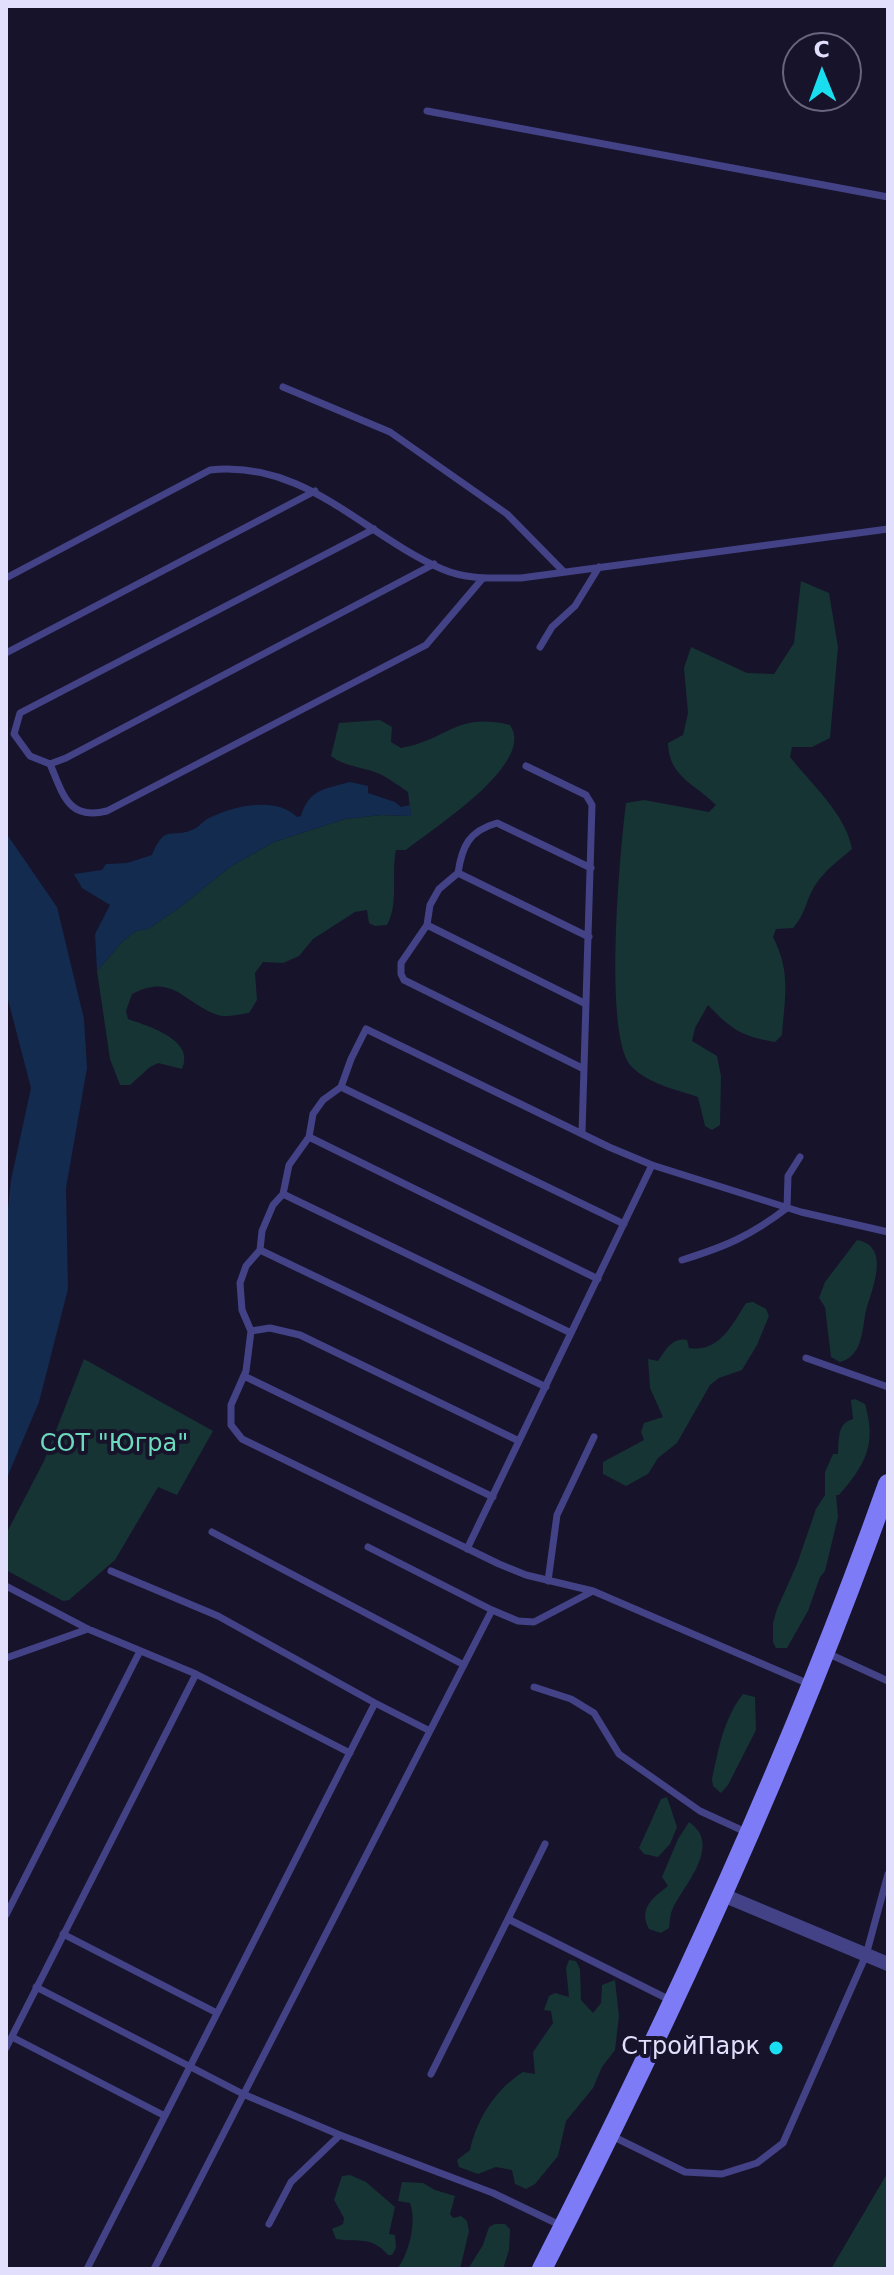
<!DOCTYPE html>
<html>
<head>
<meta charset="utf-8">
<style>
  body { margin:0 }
  #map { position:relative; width:894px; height:2275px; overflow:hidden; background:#17132b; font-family:"DejaVu Sans",sans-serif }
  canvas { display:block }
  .frame { position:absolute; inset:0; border:8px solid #e2dffd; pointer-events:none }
  .north { position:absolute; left:782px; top:32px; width:80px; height:80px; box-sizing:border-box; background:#17132b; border:2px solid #68657f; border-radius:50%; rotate:359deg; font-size:22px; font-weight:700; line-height:32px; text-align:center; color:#e2dffd }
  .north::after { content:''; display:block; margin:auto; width:28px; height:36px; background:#18deef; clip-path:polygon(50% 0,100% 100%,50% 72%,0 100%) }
</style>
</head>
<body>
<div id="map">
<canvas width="894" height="2275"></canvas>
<div class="frame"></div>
<div class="north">С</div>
</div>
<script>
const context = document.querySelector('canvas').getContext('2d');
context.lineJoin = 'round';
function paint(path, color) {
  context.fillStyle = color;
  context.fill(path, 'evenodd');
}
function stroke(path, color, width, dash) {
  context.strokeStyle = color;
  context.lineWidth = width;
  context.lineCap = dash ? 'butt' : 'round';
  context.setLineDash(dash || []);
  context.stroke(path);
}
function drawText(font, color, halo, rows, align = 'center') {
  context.font = font + ' "DejaVu Sans",sans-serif';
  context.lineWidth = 8;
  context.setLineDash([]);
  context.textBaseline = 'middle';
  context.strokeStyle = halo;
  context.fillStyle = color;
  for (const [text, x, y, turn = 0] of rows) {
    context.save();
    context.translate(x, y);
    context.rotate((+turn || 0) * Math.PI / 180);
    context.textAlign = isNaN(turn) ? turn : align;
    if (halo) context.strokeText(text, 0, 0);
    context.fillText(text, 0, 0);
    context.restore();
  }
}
paint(new Path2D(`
  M801 581 829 593 838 647 830 738 812 747H792L790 757C811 784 846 814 852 849 838 861 824 871 814 887 805 903 806 913 793 928L776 929 773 937C791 972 785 997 782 1035L775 1042C741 1036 732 1030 708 1005L695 1028 692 1041 717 1056 721 1076 720 1125 712 1130 705 1126 698 1097C675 1089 648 1084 631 1066 603 1035 620 849 626 803L644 800 709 812 716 805C694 783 669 777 668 743L683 735 688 713 684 668 691 647 747 673 774 674 794 643Z
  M380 720 392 727 391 742 401 748C448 740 455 712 510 725 537 763 432 829 406 850H396C391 873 399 904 387 925L375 926 369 923 367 910 355 912 313 939 299 956 283 963 263 962 255 973 257 1000 249 1013C240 1014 226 1018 218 1015 184 1004 174 972 132 994L126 1011 128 1019C148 1026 196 1040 182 1069L158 1063 150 1067 130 1085H120L110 1059 97 971 123 941 136 931 148 929 179 908 230 867 274 842 345 819 382 815 411 816 408 792C399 786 390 779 380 774 364 767 345 767 331 756L339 723Z
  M857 1240C894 1247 869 1294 865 1316 862 1333 861 1357 840 1362L831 1357 825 1307 819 1298 825 1282Z
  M753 1302 766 1309 769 1316 757 1345 742 1370 719 1378 710 1385 677 1443 658 1458 648 1474 626 1486 603 1474V1462L644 1440 641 1432 644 1423 663 1417 650 1388 648 1359 658 1361C666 1350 672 1337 687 1340L689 1348C719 1353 732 1325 746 1303Z
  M84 1359 213 1431 177 1495 158 1487 115 1560 69 1600 63 1601 6 1570V1534L44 1461Z
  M855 1399 865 1404C877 1445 865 1465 839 1495H836L838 1517 825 1571 820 1577 808 1611 787 1648H776L773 1642V1623L777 1609 797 1564 816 1509 825 1495V1472L833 1454H838C839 1439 837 1423 853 1419L851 1400Z
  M743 1694 755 1697 756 1730 728 1785 721 1793 713 1786 712 1779C719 1748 723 1720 743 1694Z
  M667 1797 677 1827 670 1844 658 1857 644 1854 639 1848 661 1799Z
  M689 1822C723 1845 684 1885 673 1908 670 1914 670 1921 669 1928L661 1933 649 1929C638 1908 653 1898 668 1886L662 1877 678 1839Z
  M569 1960 576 1961 580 1969 581 2000 593 2013 601 2003 602 1985 615 1980 619 2016 615 2050 602 2067 593 2088 566 2121 558 2156 535 2184 526 2189 515 2184 512 2170 496 2167 478 2174 459 2167 457 2160 470 2150C477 2118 496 2089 523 2072L535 2074 533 2052 553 2023 551 2011 544 2010 549 1996 555 1993 569 1997 566 1968Z
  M888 2172V2269H831Z
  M350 2175 366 2182 395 2207 389 2234 395 2235 396 2248 392 2255H388C371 2235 359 2243 336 2239L332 2229 343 2224 344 2218 334 2200 342 2176Z
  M402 2182 423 2183 435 2190 455 2196 450 2214 453 2218 461 2216 467 2221 469 2231 460 2269H397C409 2254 417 2222 410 2203L398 2201Z
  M495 2224H505L510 2229 509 2250 503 2269H468L483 2245 489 2227Z`), '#163433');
paint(new Path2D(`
  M350 782 368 786V793L395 802 401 807 410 805 411 816 382 815 345 819 274 842 230 867 179 908 148 929 136 931 123 941 97 971 95 934 110 905 82 888 74 874 102 870 106 864 127 863 152 855C166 822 171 840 194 829 200 826 203 821 209 818 233 806 276 796 297 817L301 816C309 789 325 789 350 782Z
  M6 833 57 907 84 1019 87 1068 66 1188 68 1289 39 1402 6 1480V1227L11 1180 31 1088 6 992Z`), '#132b4e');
stroke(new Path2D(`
  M427 111 888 197
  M283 387 390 432 507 514 564 572
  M374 529 20 713 14 734 30 756 50 764 66 758 434 564
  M6 578 210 470C306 460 362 534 442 569 467 580 494 578 521 578L888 529
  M540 647 552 627 575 606 599 567
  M6 653 315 491
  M50 764C63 794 68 821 107 811L426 645 483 578
  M526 766 586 795 592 805 582 1133
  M458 873 589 937
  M427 925 586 1004
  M584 1069 404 980 401 974V963L427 925 430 905 439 889 458 873C462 846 469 831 497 823L591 868
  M341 1087 624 1224
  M309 1137 598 1279
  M283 1194 571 1333
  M260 1250 546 1387
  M682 1260C727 1246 750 1236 787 1208L788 1176 800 1157
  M251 1331 270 1328 300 1335 519 1441
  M806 1358 888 1387
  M244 1376 493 1497
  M212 1532 464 1665
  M368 1547 492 1610
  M467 1549 652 1165
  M111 1571 218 1616 375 1703 430 1731
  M548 1581 557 1515 594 1437
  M6 1586 88 1629 196 1674 350 1753
  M593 1591 526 1575 499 1564 242 1439 231 1425V1405L246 1371 251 1331 242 1310 240 1283 246 1266 260 1250 262 1231 273 1205 283 1194 289 1165 309 1137 313 1114 323 1100 341 1087 351 1059 366 1029 609 1147 652 1165 801 1212 888 1232
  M827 1653 888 1681
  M6 1658 88 1629
  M534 1687 571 1699 594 1713 619 1754 700 1811 748 1833
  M6 1915 140 1651
  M508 1919 545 1844
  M63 1934 217 2013
  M36 1987 243 2094 340 2135 493 2193 562 2226
  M12 2037 165 2116
  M6 2048 196 1674
  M431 2074 508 1919 670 2000
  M612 2136 685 2172 722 2174 757 2163 783 2143 866 1955 888 1874
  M269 2224 291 2182 340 2135
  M87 2269 375 1703
  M154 2269 492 1610 518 1621 534 1622 593 1591 809 1684`), '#434286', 7);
stroke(new Path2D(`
  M723 1895 888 1964`), '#434286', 14);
stroke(new Path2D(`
  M542 2269C672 2014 792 1754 888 1484`), '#7d7cf6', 20);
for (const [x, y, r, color] of [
  [776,2048,8,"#18deef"]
]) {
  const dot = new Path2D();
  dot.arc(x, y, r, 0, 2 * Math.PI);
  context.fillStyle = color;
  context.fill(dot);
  stroke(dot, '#17132b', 3);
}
drawText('24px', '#6edabd', '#17132b', [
  ["СОТ \"Югра\"",114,1445]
]);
drawText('24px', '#e2dffd', '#17132b', [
  ["СтройПарк",760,2048]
], 'right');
</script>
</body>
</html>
